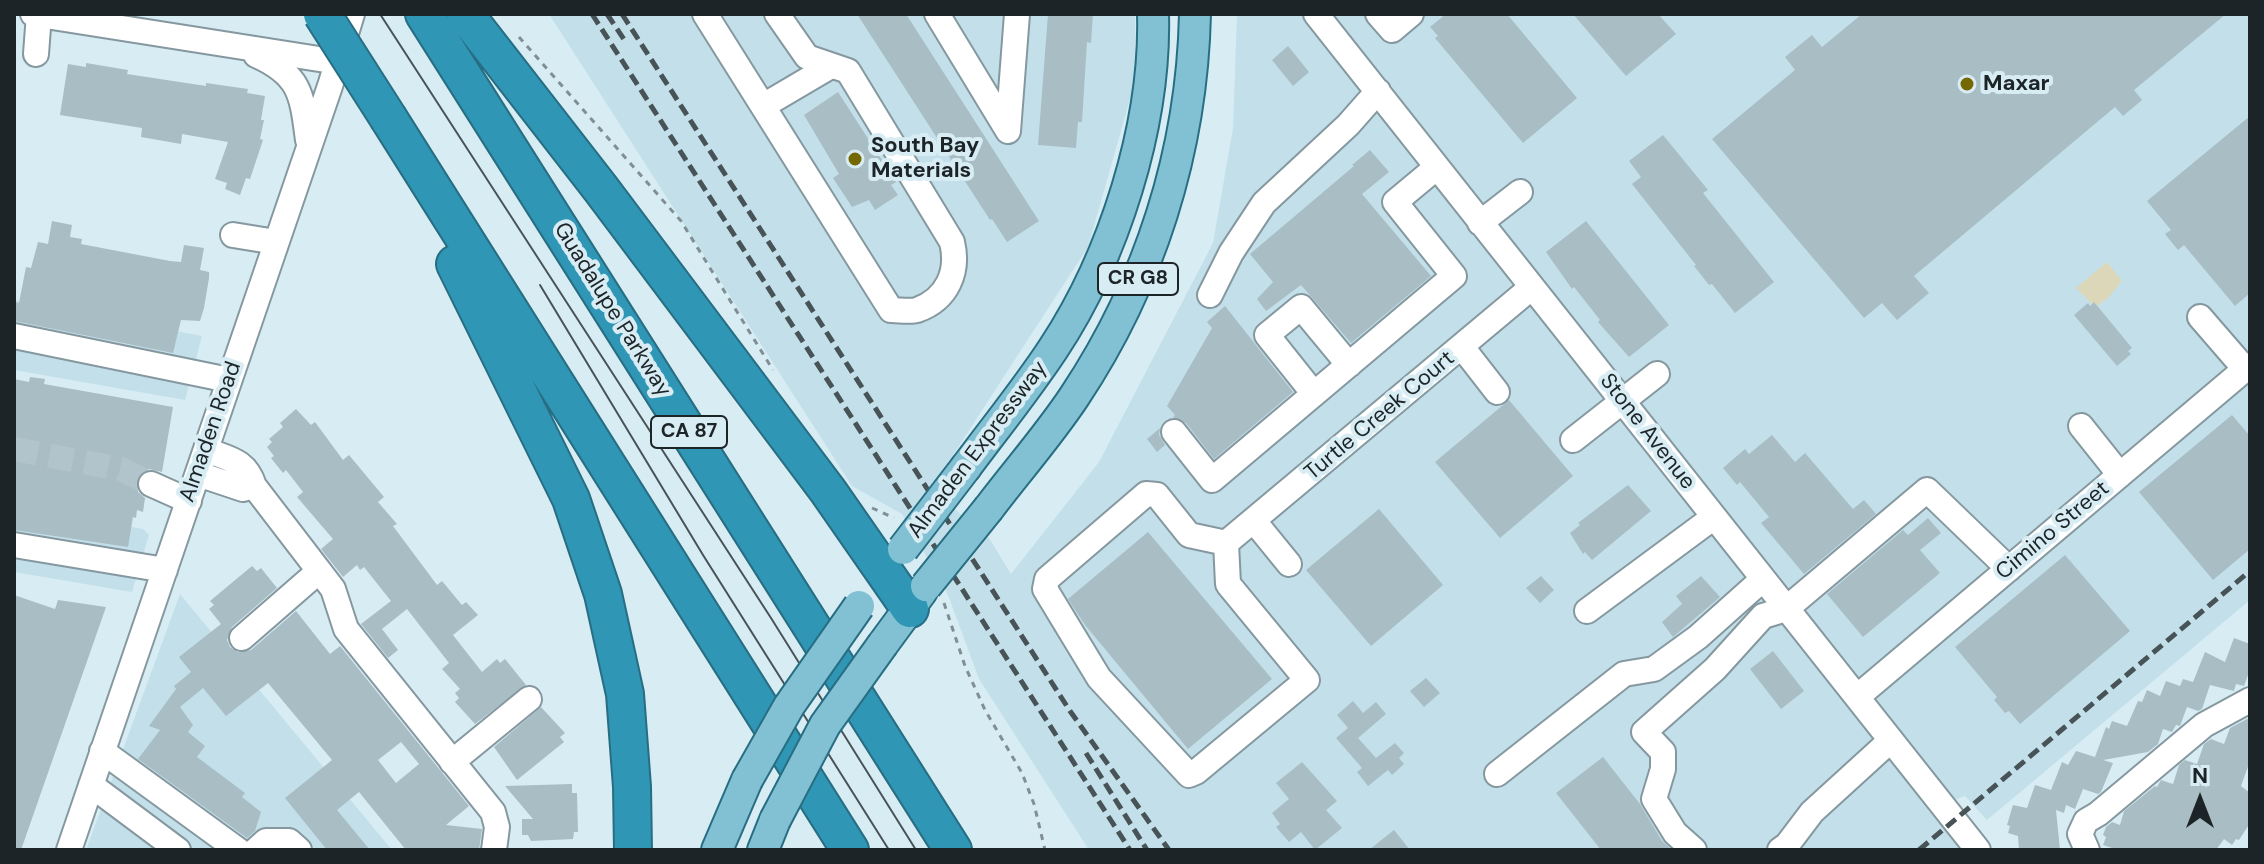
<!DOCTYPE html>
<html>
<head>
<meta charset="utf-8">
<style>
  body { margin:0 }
  #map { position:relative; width:2264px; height:864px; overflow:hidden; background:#d8ecf4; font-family:"DM Sans",sans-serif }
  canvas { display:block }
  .frame { position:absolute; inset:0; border:16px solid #1c2427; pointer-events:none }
  .north { position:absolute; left:2160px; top:760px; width:80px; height:80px; -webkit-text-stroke:6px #d8ecf4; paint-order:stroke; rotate:0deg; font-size:22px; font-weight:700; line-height:32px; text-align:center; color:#1c2427 }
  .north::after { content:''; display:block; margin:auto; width:28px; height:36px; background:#1c2427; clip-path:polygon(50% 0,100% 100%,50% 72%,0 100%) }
</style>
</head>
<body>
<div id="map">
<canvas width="2264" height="864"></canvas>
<div class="frame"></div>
<div class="north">N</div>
</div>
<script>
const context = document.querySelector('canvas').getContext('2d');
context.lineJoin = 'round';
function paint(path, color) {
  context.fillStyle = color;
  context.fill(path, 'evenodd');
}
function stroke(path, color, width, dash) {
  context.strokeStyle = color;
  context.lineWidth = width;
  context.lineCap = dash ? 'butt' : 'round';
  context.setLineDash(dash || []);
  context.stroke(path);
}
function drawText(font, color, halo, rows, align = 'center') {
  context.font = font + ' "DM Sans",sans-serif';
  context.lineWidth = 8;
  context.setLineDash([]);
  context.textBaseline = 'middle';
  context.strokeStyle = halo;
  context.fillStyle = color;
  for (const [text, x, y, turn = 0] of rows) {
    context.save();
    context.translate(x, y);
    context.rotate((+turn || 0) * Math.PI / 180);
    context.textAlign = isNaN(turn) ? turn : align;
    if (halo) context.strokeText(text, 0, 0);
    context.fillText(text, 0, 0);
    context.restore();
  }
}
paint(new Path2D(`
  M549 14H1135L1136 78 1088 247 931 489 989 538 1011 574 1099 462 1213 243 1233 128 1237 14H2250V600L1987 820 1965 796 1928 810 1966 850H1089L979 679 948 595 902 514 852 486Z
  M14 300 202 336 185 400 14 370Z
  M14 505 143 529 149 535 132 592 14 572Z
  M180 594 392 850H86Z`), '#c3e0ea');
paint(new Path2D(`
  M2107 262 2122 281 2108 298 2095 307 2076 288Z`), '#dcd7b8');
paint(new Path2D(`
  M857 14H906L1039 221 1007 242 992 219 990 220Z
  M1048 14H1093L1091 43 1087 42 1082 122H1078L1076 148 1038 145Z
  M1446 14H1507L1577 98 1523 143 1435 38 1438 36 1430 27Z
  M1573 14H1658L1676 34 1626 76Z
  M1862 14H2226L2134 90 2142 100 2123 116 2115 107 1914 276 1929 293 1897 320 1882 303 1864 318 1712 139 1795 70 1785 57 1812 35 1822 47Z
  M1288 46 1309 72 1293 86 1272 60Z
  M86 63 128 70 127 74 206 86V83L248 89 247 93 265 96 261 120H264L260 139 263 140 250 179 246 178 240 195 225 189 227 183 215 179 228 142 182 134 181 144 141 137 142 128 60 115 68 64 86 67Z
  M838 92 896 182 891 185 898 195 875 210 869 200 852 207 833 178 839 174 804 115Z
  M2250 116V293L2235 306 2184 245 2178 250 2165 234 2171 230 2147 201Z
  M1663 135 1708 190 1703 193 1774 282 1735 313 1712 284 1709 285 1694 266 1696 265 1632 184 1641 177 1629 161Z
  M1370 150 1389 172 1362 194 1431 276 1351 343 1301 285 1266 311 1257 299 1273 282 1250 254 1354 166 1352 165Z
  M52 221 72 225 70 237 82 239 81 244 170 261 181 262 184 245 204 248 200 270 209 272V278L204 308 200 321 181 320 173 353 14 321V302L19 303 26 267 31 268 38 242 48 244Z
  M1586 221 1669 325 1629 357 1598 322 1600 320 1574 287 1572 289 1546 252Z
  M2094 302 2132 348 2128 351 2131 354 2117 366 2074 315 2088 303 2090 306Z
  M1225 306 1293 392 1214 459 1186 423 1173 417 1175 415 1167 406 1212 328 1207 322Z
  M30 377 45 379 44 384 173 407 162 472 149 469 137 479 138 492 145 498 143 512 137 510 136 518 133 517 128 547 14 530V379L29 382Z
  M1509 400 1573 476 1500 538 1435 462Z
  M296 409 311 425 315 422 343 460 349 455 384 497 378 502 397 524 393 526 437 585 442 581 462 605 466 602 478 615 453 635 482 672 497 659 500 663 505 659 526 685 475 724 455 702 459 698 455 693 460 689 442 669 449 663 407 609 382 629 398 650 388 658 361 624 391 601 364 567 360 570 357 565 343 577 321 549 333 539 297 497 303 492 286 470 283 473 271 458 274 456 267 447 272 442 269 439 283 427 280 423Z
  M2232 415 2250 436V549L2213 580 2139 492Z
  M1160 428 1159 435 1165 445 1157 452 1147 439Z
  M1772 435 1795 462 1805 453 1853 509 1864 500 1876 514 1804 574 1761 523 1769 517 1740 482 1737 485 1723 468 1745 449 1749 454Z
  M1628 485 1651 511 1592 560 1585 552 1583 554 1570 533 1580 525 1578 523Z
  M1379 509 1443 585 1371 646 1306 570Z
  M1928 518 1941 533 1920 550 1940 573 1863 637 1827 594 1903 530 1908 535Z
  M1148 532 1272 679 1188 749 1085 625 1068 599Z
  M2065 555 2130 631 2020 724 2009 711 2005 713 1994 700 1997 697 1955 647Z
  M252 566 257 571 261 568 277 588 232 627 227 640 230 647 238 652 251 650 296 611 330 654 340 646 469 806 446 825 482 829 479 850H406L359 792 337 810 370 850H327L285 798 332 760 268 683 226 716 203 688 180 707 193 725 188 732 205 746 197 757 245 793 242 797 261 812 255 831 247 838 138 759 160 730 149 726 176 689 174 686 191 672 179 657 221 624 209 609 214 605 210 601ZM401 742 419 764 396 783 378 760Z
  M1541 576 1554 590 1540 603 1526 588Z
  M1701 576 1720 597 1673 637 1662 622 1682 604 1676 596Z
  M14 595 55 609 58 600 106 607 21 850H14Z
  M2234 638 2250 644V669L2244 686 2236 684 2234 691 2210 685 2202 709 2198 711 2187 707 2180 726 2176 725 2172 732 2163 729 2158 744 2148 752 2103 760 2113 763 2101 792 2098 794 2083 789 2075 809 2066 805 2064 813 2056 810 2060 850H2019L2018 836 2008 833 2010 826 2007 825 2013 805 2027 808 2035 785 2051 790 2062 762 2068 765 2076 751 2095 757 2106 727 2109 729 2112 721 2127 726 2138 701 2142 702 2147 690 2160 696 2166 681 2180 686 2183 679 2193 682 2205 652 2225 662Z
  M1773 651 1804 691 1781 709 1750 669Z
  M1426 678 1440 693 1424 707 1410 691Z
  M1353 701 1363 713 1376 702 1386 714 1358 738 1376 758 1395 743 1404 753 1399 758 1404 764 1392 775 1388 770 1368 786 1357 772 1362 768 1336 738 1348 728 1337 715Z
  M541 707 565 733 560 737 564 742 517 780 494 747Z
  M2247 719 2250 720V761L2241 786 2250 793V823L2239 840 2236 839 2232 845 2224 839 2216 850H2118L2103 845 2106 837 2103 835 2106 827 2112 822 2120 825 2124 811 2155 786 2157 787 2161 780 2173 784 2179 765 2185 760 2197 764 2204 744 2211 739 2224 744 2230 728Z
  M1603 757 1640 804 1662 841 1672 850H1601L1556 793Z
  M1302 762 1337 801 1326 810 1342 828 1315 850 1301 832 1289 842 1276 827 1280 824 1272 813 1289 799 1276 783Z
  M572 784V793H577L578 832H574L573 839 531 841 528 835H522V819H533L505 786Z
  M1394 830 1410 850H1369Z`), '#a9bdc5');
stroke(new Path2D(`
  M14 449 121 469 151 484`), '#b2c4cb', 24, [24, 12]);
const minor = new Path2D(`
  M33 14 338 62
  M705 14 891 310C899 310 910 312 917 310 948 299 959 271 952 242L848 71 807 57 777 14
  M937 14 1008 131
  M1316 14 1978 850
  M1378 14 1392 30 1411 14
  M36 54 39 14
  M256 55C301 75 302 95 308 140
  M763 106 831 66
  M1008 131 1017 14
  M1480 223 1520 192
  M233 235 276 242
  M1210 295 1231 253 1264 203 1348 125 1378 91
  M2200 317 2245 369
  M14 336 229 380
  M1462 347 1497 392
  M1314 394 1267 335 1301 307 1349 365
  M2081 426 2120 475
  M1174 432 1212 480 1454 276 1395 202 1437 167
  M1573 440 1657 374
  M206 450C229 459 246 460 254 486L333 589 346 629 493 812 497 827 494 850
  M198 474 243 489 254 486
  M151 484 189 501
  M1146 494 1157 495 1189 535 1226 543 1228 584 1307 680 1196 772 1189 775 1099 678 1045 589 1047 579Z
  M1254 521 1289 564
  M1226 543 1532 287
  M14 545 165 570
  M1587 611 1714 517
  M242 638 319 571
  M1857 697 2250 365
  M102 751 238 850
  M452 762 529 699
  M1497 774 1624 674 1654 669 1698 637 1763 579
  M91 785 178 850
  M69 850 330 86 352 14
  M256 850 266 841H289L299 850
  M1694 850 1675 833 1654 799 1663 769V752L1644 732 1715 669 1763 616 1786 609 1927 490 2009 569
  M1780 850 1787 845 1812 812 1891 740
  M2087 850 2080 834 2086 821 2098 814 2204 725 2250 700`);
const major = new Path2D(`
  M966 467C995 428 1026 390 1053 349 1114 257 1156 125 1153 14
  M989 508C1017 471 1048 436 1074 397 1150 283 1192 151 1195 14
  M883 644 922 591
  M717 850 747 780
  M763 850 775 820`);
const highway = new Path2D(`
  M424 14 953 850
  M465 14 601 189 828 491 910 609
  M389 119 850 850
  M455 264 571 499 603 594 625 694 632 787 633 850`);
stroke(minor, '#85989f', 28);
stroke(major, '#286e83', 34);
stroke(highway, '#286e83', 40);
stroke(new Path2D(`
  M519 37 681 221 773 370
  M872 508 894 518
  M944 603 965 666 985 710 1022 773 1034 804 1045 850`), '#808f94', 3, [6, 6]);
stroke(minor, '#fff', 24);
stroke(major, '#82c0d3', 30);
stroke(highway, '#2f96b5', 36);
stroke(new Path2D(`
  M380 14 771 618 916 850
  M540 285 703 555 889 850`), '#485357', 2);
stroke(new Path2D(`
  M592 14 1130 850
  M607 14 625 41
  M622 14 1070 711 1169 850
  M1086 753 1147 850
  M1919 850 2250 571`), '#485357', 5, [12, 6]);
const majorBridge = new Path2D(`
  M903 549 966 467
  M926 586 989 508
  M747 780 789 706 859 606
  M775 820 825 725 883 644`);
const highwayBridge = new Path2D(`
  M322 14 389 119`);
stroke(majorBridge, '#286e83', 34, []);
stroke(highwayBridge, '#286e83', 40, []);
stroke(majorBridge, '#82c0d3', 30);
stroke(highwayBridge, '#2f96b5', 36);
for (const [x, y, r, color] of [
  [1967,84,8,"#756800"],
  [855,159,8,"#756800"]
]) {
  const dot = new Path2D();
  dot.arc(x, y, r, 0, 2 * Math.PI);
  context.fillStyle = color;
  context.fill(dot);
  stroke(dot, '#d8ecf4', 3);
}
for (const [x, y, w] of [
  [1138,279,80],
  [689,432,76]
]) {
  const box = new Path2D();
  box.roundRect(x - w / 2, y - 16, w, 32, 6);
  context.fillStyle = '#d8ecf4';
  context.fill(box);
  stroke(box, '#1c2427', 2);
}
drawText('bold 20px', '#1c2427', null, [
  ["CR G8",1138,279],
  ["CA 87",689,432]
]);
drawText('bold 22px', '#1c2427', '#d8ecf4', [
  ["Maxar",1983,84],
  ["South Bay",871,146],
  ["Materials",871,171]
], 'left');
drawText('22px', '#1c2427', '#d8ecf4', [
  ["Guadalupe Parkway",612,310,58],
  ["Turtle Creek Court",1380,416,-40],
  ["Almaden Road",211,432,-71],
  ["Stone Avenue",1647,432,52],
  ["Almaden Expressway",978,450,-53],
  ["Cimino Street",2053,531,-40]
]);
</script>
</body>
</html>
